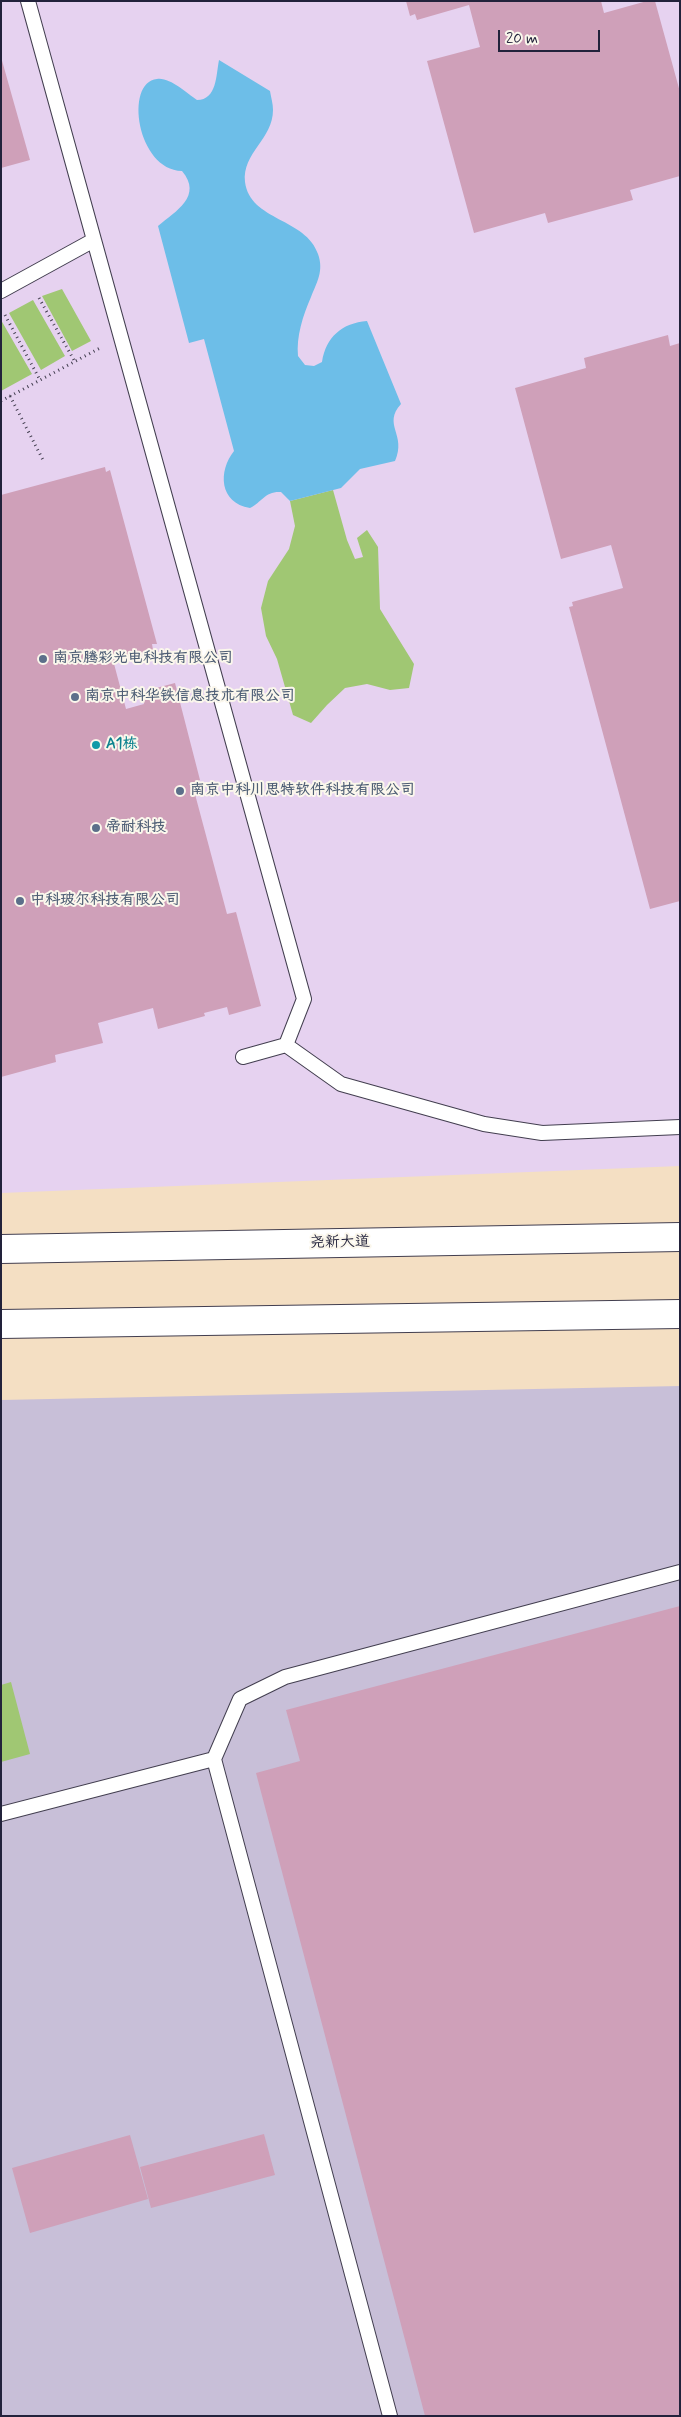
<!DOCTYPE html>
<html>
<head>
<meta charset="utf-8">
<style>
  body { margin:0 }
  #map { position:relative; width:681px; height:2417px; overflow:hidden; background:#f4dfc3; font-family:Mynerve,sans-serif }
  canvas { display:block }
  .frame { position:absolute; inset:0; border:2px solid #22223b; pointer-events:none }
  .scale { position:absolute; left:498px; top:30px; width:102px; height:22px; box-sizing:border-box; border:2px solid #22223b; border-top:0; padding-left:6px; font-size:15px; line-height:18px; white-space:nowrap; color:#22223b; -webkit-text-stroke:4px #fbf7ec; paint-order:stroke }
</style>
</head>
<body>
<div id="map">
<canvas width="681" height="2417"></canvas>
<div class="frame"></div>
<div class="scale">20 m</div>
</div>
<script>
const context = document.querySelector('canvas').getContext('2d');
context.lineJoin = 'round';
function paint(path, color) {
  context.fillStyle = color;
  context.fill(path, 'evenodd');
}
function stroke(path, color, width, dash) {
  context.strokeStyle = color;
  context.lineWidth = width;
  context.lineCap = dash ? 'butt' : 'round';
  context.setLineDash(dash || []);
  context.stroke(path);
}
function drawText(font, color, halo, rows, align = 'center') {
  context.font = font + ' Mynerve,"LXGW WenKai TC",sans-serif';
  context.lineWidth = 4;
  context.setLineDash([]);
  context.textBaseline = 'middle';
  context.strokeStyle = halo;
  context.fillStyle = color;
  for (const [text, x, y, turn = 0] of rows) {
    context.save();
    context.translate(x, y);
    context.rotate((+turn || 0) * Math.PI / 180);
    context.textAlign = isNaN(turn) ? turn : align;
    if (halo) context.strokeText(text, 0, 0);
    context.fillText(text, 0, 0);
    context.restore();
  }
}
paint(new Path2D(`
  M1 1H680V1166L1 1193Z`), '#e6d2f0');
paint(new Path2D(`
  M680 1386V2416H1V1400Z`), '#c8bfd8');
paint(new Path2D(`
  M62 289 91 341 72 351 42 296Z
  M33 300 65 356 41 370 9 313Z
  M1 320 32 374 1 391Z
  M333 490 347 540 355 559 363 557 357 538 367 530 378 547 380 609 414 664 409 688 390 690 367 684 345 688 327 705 311 723 293 715 277 659 266 636 261 608 268 581 289 549 295 526 290 501Z
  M11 1682 30 1754 1 1762V1685Z`), '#a0c773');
paint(new Path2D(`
  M219 60 270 91C271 97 273 104 273 110 273 139 242 153 245 182 250 221 306 218 318 254 324 271 317 282 311 297 303 315 296 337 298 356L305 365 314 366 322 362C326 337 342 323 367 321L401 404C382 425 407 434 395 461L360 469 341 488 290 501 281 492C265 491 262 502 250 508 219 503 218 471 234 451L204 339 189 343 158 226C176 211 203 196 182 171 137 170 124 82 157 79 170 77 186 93 197 100 217 100 216 75 219 60Z`), '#6dbee8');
paint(new Path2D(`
  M406 1H601L604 13 647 1H655L680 92V176L630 190 633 200 548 223 545 213 474 233 427 61 480 47 469 5 417 20 415 14 410 16Z
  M1 57 30 160 1 168Z
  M668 335 670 346 680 343V901L650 909 569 607 573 606 572 602 623 588 611 545 561 559 515 388 586 368 584 358Z
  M105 467 106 472 110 470 157 644H152L153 650 113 660 126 709 144 704 141 692 175 683 200 780 192 783 227 914 236 912 261 1006 229 1015 227 1007 204 1013 205 1016 158 1029 153 1008 98 1023 103 1043 55 1055 56 1062 1 1077V495Z
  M680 1606V2416H425L256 1773 300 1761 286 1710Z
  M264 2134 275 2175 151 2208 140 2167Z
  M130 2135 148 2199 30 2233 12 2168Z`), '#cfa0b9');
const service = new Path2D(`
  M28 1 94 240
  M1 291 94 240 304 999 286 1045 243 1057
  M286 1045 341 1084 484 1124 542 1133 680 1127
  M1 1814 214 1759
  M390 2416 214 1759 240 1699 285 1677 680 1572`);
const primary = new Path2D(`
  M1 1249 680 1237
  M1 1324 680 1314`);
stroke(service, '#423e4f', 16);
stroke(primary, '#423e4f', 30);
stroke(new Path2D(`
  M39 298 75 362
  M5 315 40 380
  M10 396 43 460
  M1 401 100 348`), '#423e4f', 3, [1, 4]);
stroke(service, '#fff', 14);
stroke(primary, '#fff', 28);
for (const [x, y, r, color] of [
  [43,659,5,"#5c6f8a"],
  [75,697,5,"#5c6f8a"],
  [96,745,5,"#0f9aa8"],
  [180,791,5,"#5c6f8a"],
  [96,828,5,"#5c6f8a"],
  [20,901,5,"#5c6f8a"]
]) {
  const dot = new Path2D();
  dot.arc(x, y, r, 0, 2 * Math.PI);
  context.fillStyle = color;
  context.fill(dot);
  stroke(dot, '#fbf7ec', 2);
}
drawText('bold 15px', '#4e5e75', '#fbf7ec', [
  ["南京腾彩光电科技有限公司",53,659],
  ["南京中科华铁信息技术有限公司",85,697],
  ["南京中科川思特软件科技有限公司",190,791],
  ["帝耐科技",106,828],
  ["中科玻尔科技有限公司",30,901]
], 'left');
drawText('bold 15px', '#0d838f', '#fbf7ec', [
  ["A1栋",106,745]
], 'left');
drawText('15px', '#22223b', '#fbf7ec', [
  ["尧新大道",340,1243,-1]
]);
</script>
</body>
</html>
